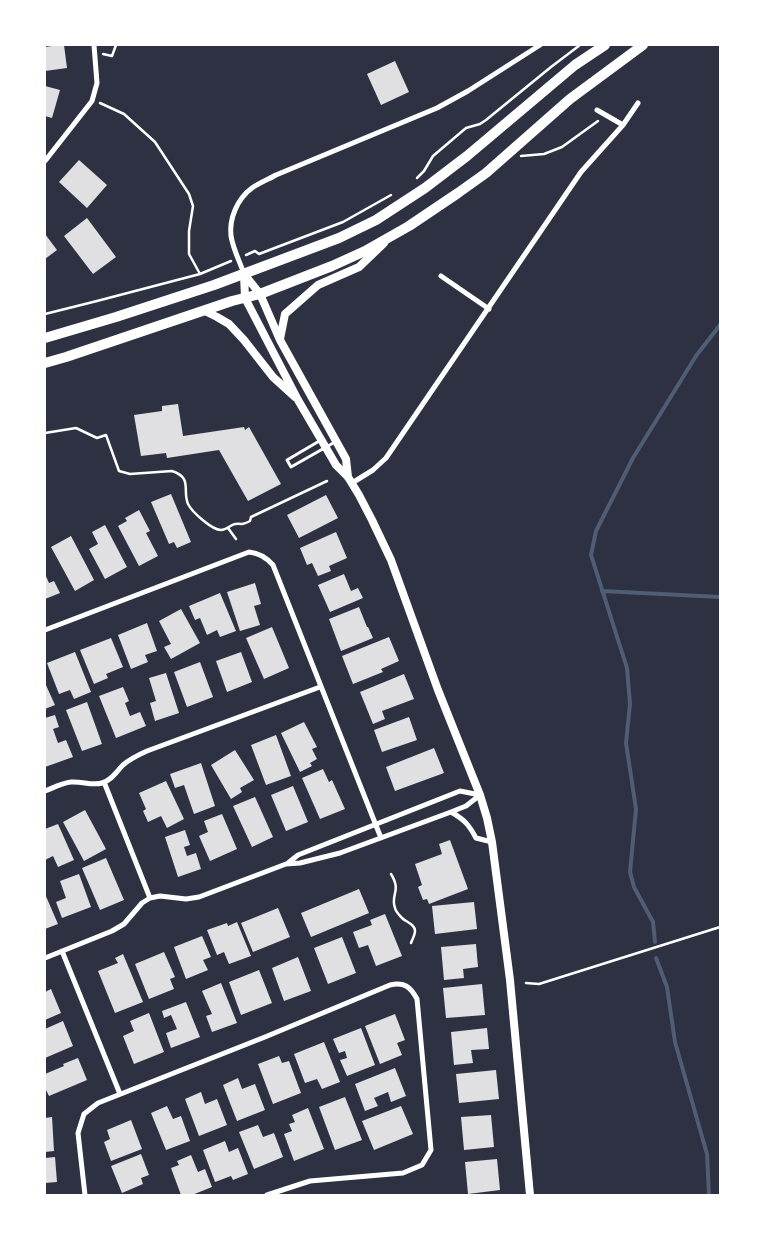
<!DOCTYPE html>
<html>
<head>
<meta charset="utf-8">
<style>
  body { margin:0 }
  #map { position:relative; width:765px; height:1240px; overflow:hidden; background:#2d3142; font-family:"Open Sans",sans-serif }
  canvas { display:block }
  .frame { position:absolute; inset:0; border:46px solid #fff; pointer-events:none }
</style>
</head>
<body>
<div id="map">
<canvas width="765" height="1240"></canvas>
<div class="frame"></div>
</div>
<script>
const context = document.querySelector('canvas').getContext('2d');
context.lineJoin = 'round';
function stroke(path, color, width, dash) {
  context.strokeStyle = color;
  context.lineWidth = width;
  context.lineCap = dash ? 'butt' : 'round';
  context.setLineDash(dash || []);
  context.stroke(path);
}
function paint(path, color) {
  context.fillStyle = color;
  context.fill(path, 'evenodd');
}
stroke(new Path2D(`
  M602 591 720 597
  M655 942 653 922 634 887 630 872 636 809 626 743 630 704 627 668 591 555 596 531 633 458 696 356 720 325
  M656 958 667 987 675 1042 707 1154 709 1195`), '#4f5d75', 4);
paint(new Path2D(`
  M59 45H64L67 68 45 71V47Z
  M395 61 409 92 381 105 367 74Z
  M45 86 60 90 52 118 45 116Z
  M79 160 107 185 87 208 59 182Z
  M87 218 116 257 93 274 64 236Z
  M45 234 57 250 45 259Z
  M178 404 183 436 244 427 245 430 249 427 281 484 248 501 219 450 167 458 166 453 141 456 134 415 162 411V406Z
  M171 494 191 542 177 548 174 542 169 544 151 502Z
  M326 495 338 518 299 538 287 515Z
  M139 510 150 531 146 533 158 556 139 566 118 526 127 521 125 518Z
  M105 525 127 567 105 579 89 549 98 544 92 532Z
  M336 532 347 558 329 566 331 571 318 576 312 563 307 565 300 548Z
  M71 536 94 580 75 591 51 547Z
  M45 574 49 583 54 581 60 593 45 599Z
  M344 574 351 591 358 588 363 598 330 612 318 585Z
  M255 583 261 604 254 606 260 625 240 631 227 592Z
  M220 593 236 631 220 637 217 630 207 635 200 618 195 620 189 606Z
  M359 607 367 627H368L373 638 341 651 329 619Z
  M181 609 200 643 171 659 164 647 171 644 159 621Z
  M147 623 157 651 145 655 148 662 131 669 118 635Z
  M272 627 289 668 264 679 246 638Z
  M389 637 399 661 381 669 383 672 353 684 342 656Z
  M111 638 123 667 106 674 108 678 94 684 80 650Z
  M75 652 91 692 74 699 70 690 59 694 47 663Z
  M241 652 252 682 227 692 216 661Z
  M200 662 213 697 187 707 174 672Z
  M166 673 179 713 155 721 150 703 156 701 149 678Z
  M404 674 414 699 382 711 385 719 373 724 360 692Z
  M45 683 55 705 45 709Z
  M123 687 129 701 125 703 130 716 140 712 146 726 116 738 99 696Z
  M87 702 102 744 82 751 66 710Z
  M55 715 59 727 53 729 58 743 66 740 73 757 45 767V718Z
  M409 717 417 740 382 752 374 730Z
  M304 722 317 747 312 749 317 759 310 763 312 766 300 772 281 733Z
  M276 735 291 776 266 785 251 745Z
  M434 748 444 773 395 791 386 767Z
  M235 750 254 780 240 788 242 792 231 799 211 765Z
  M201 763 215 806 194 814 184 785 175 788 170 774Z
  M323 769 329 782 332 780 345 809 320 819 302 778Z
  M166 781 184 819 167 828 161 816 148 822 143 811 146 809 139 793Z
  M293 786 308 822 286 831 271 795Z
  M255 797 273 837 252 847 233 806Z
  M85 810 106 849 84 861 63 822Z
  M222 814 237 849 210 861 199 836 208 832 204 821Z
  M58 824 74 860 58 867 53 856 45 860V829Z
  M185 830 190 845 184 847 187 856 196 853 201 869 178 877 165 837Z
  M450 840 468 889 429 904 427 899 423 900 418 887 422 885 415 864 442 854 439 844Z
  M106 858 124 900 100 910 82 868Z
  M79 874 91 907 62 918 56 902 66 898 60 881Z
  M359 889 369 913 311 937 301 913Z
  M45 894 58 924 45 929Z
  M474 902 477 929 435 934 432 906Z
  M278 908 290 937 253 952 241 923Z
  M385 914 402 956 376 966 368 945 359 948 353 932 372 925 370 920Z
  M237 922 251 956 229 964 224 952 217 955 207 930 227 923 228 926Z
  M202 936 211 957 203 960 208 970 186 979 174 947Z
  M342 937 356 973 328 984 314 948Z
  M476 944 478 967 463 969 464 978 444 980 441 947Z
  M164 952 175 977 170 979 174 989 149 999 135 964Z
  M123 954 143 1002 115 1013 98 971 118 963 115 958Z
  M298 957 311 991 284 1001 272 968Z
  M259 970 272 1003 241 1015 229 982Z
  M221 983 237 1023 212 1032 206 1016 212 1014 202 991Z
  M482 984 485 1015 446 1018 443 988Z
  M51 989 61 1013 45 1020V992Z
  M186 1002 200 1037 171 1048 166 1033 177 1029 171 1015 164 1018 162 1011Z
  M149 1013 164 1052 134 1064 123 1036 134 1031 130 1021Z
  M395 1014 405 1040 397 1043 402 1055 380 1064 365 1026Z
  M63 1021 73 1046 45 1058V1029Z
  M361 1028 375 1065 347 1076 340 1060 347 1058 345 1051 339 1053 333 1039Z
  M487 1028 489 1049 471 1050 473 1063 454 1065 451 1032Z
  M324 1042 340 1082 322 1089 317 1079 305 1083 294 1054Z
  M279 1056 282 1063 289 1061 301 1093 273 1104 258 1064Z
  M78 1058 87 1080 49 1096 45 1088V1074L64 1066 63 1064Z
  M395 1068 406 1096 391 1102 388 1092 374 1098 378 1106 365 1111 355 1084Z
  M496 1070 499 1099 459 1103 456 1074Z
  M238 1078 242 1089 255 1084 265 1110 237 1121 223 1085Z
  M201 1092 205 1104 217 1099 227 1125 199 1136 185 1099Z
  M345 1097 362 1140 335 1150 319 1107Z
  M167 1106 173 1119 181 1116 190 1141 166 1150 151 1113Z
  M401 1106 413 1134 374 1150 362 1121Z
  M308 1108 324 1149 294 1161 284 1134 292 1131 289 1124 295 1122 292 1115Z
  M491 1115 494 1147 464 1150 461 1117Z
  M52 1117 54 1151 45 1152V1118Z
  M131 1120 142 1149 111 1161 104 1142 110 1139 107 1130Z
  M258 1125 263 1137 274 1133 283 1157 254 1169 239 1132Z
  M225 1141 229 1152 238 1148 248 1174 233 1180 231 1176 215 1182 203 1150Z
  M141 1154 149 1175 141 1178 143 1184 122 1193 111 1166Z
  M191 1155 198 1172 205 1169 212 1187 192 1195H181L171 1168 179 1165 177 1161Z
  M55 1157 57 1182 45 1183V1158Z
  M497 1159 500 1190 468 1194 465 1162Z`), '#e0e0e3');
stroke(new Path2D(`
  M103 54 112 56 116 45
  M100 103 124 114 155 142 189 194 193 206 189 231V254L200 274
  M521 156 544 154 562 147 598 121
  M417 178 424 171 433 156 466 128 480 124 486 120 551 67 580 45
  M246 255 255 251 259 254 343 222 391 195
  M45 314 97 301 200 274 231 261
  M45 433 76 428 97 438 106 435 119 471 130 474 172 471C193 478 182 490 188 504 192 512 212 530 221 530 227 530 230 525 235 524 244 523 241 526 250 521L251 517 327 481
  M228 528 236 539
  M391 874C402 892 390 894 395 908 396 912 399 915 402 918 406 922 415 924 415 931 415 935 412 940 411 943
  M526 983 539 984 720 927`), '#fff', 2.5);
stroke(new Path2D(`
  M321 440 287 460 291 467 335 442`), '#fff', 3);
stroke(new Path2D(`
  M597 110 623 125
  M45 161 92 101 97 83 94 45
  M244 274C240 262 233 249 231 236 229 219 237 199 252 188 259 183 269 179 276 175L437 108 468 91 540 45
  M441 276 489 309
  M352 483 373 470 386 458 581 172 623 125 638 103
  M45 630 249 552C259 553 266 557 273 565L381 838
  M104 782 150 898
  M45 791C53 788 62 783 71 782 82 781 92 786 102 783 112 780 116 772 123 765 130 759 138 755 147 751L320 687
  M451 812C465 820 469 825 476 838L492 842
  M288 863 298 855 460 791 480 795
  M62 951 120 1094
  M45 958 112 931 124 924 142 903 150 898 160 896 186 899 199 897 286 864 300 863 340 853 451 812 466 806 480 795
  M85 1195 78 1133 84 1114 98 1103 265 1037 390 985C404 982 410 986 417 999L431 1150 422 1165 403 1173 310 1181 267 1195`), '#fff', 5);
stroke(new Path2D(`
  M244 274 245 298 298 400 336 465 348 477 359 495 372 520 391 560 438 690 480 795 487 818 492 842 510 980 530 1195
  M244 274 260 294 280 340 346 459 348 477
  M205 311 217 317 229 324 244 340 273 377 295 397
  M280 339 285 314 318 285 359 267 384 243`), '#fff', 8);
stroke(new Path2D(`
  M45 338 116 317 214 285 339 238 376 220 425 188 467 156 575 65 605 45
  M45 363 66 357 232 301 260 294 332 266 365 251 409 226 458 193 486 173 570 99 643 45`), '#fff', 10);
</script>
</body>
</html>
